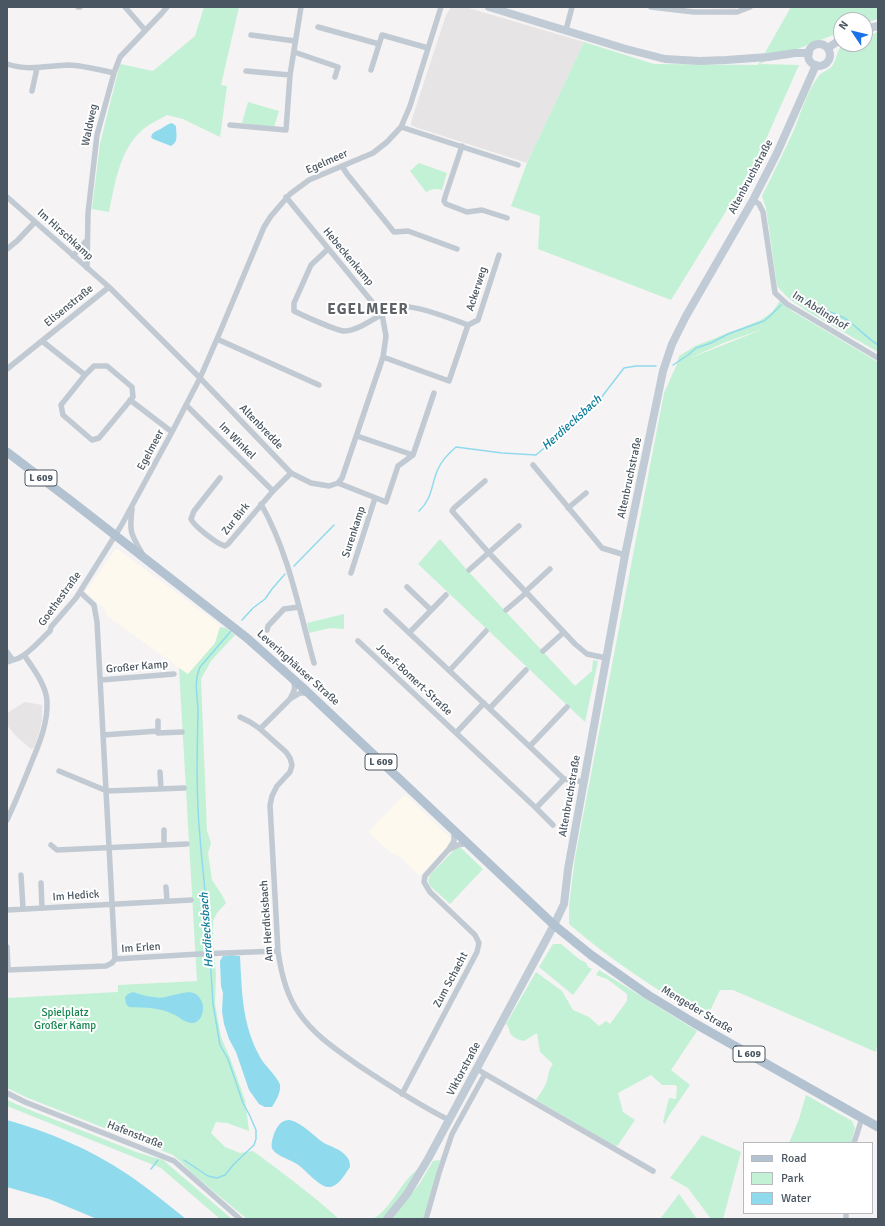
<!DOCTYPE html>
<html>
<head>
<meta charset="utf-8">
<style>
  body { margin:0 }
  #map { position:relative; width:885px; height:1226px; overflow:hidden; background:#f5f3f3; font-family:Signika,sans-serif }
  canvas { display:block }
  .frame { position:absolute; inset:0; border:8px solid #4a5661; pointer-events:none }
  .legend { position:absolute; left:743px; top:1142px; width:130px; height:72px; box-sizing:border-box; background:#fff; border:1px solid #b7bbc0; margin:0; padding:5px 7px; list-style:none; font-size:12px; color:#4a5661 }
  .legend li { display:flex; align-items:center; gap:8px; height:20px }
  .legend b { width:20px; border:1px solid #b7bbc0 }
  .north { position:absolute; left:833px; top:12px; width:40px; height:40px; box-sizing:border-box; background:#fff; border:1px solid #b7bbc0; border-radius:50%; rotate:305deg; font-size:11px; font-weight:700; line-height:16px; text-align:center; color:#4a5661 }
  .north::after { content:''; display:block; margin:auto; width:14px; height:18px; background:#1a73e8; clip-path:polygon(50% 0,100% 100%,50% 72%,0 100%) }
</style>
</head>
<body>
<div id="map">
<canvas width="885" height="1226"></canvas>
<div class="frame"></div>
<ul class="legend">
<li><b style="height:5px;background:#b3c2d1"></b>Road</li>
<li><b style="height:11px;background:#c3f1d5"></b>Park</li>
<li><b style="height:11px;background:#90daee"></b>Water</li>
</ul>
<div class="north">N</div>
</div>
<script>
const context = document.querySelector('canvas').getContext('2d');
context.lineJoin = 'round';
function paint(path, color) {
  context.fillStyle = color;
  context.fill(path, 'evenodd');
}
function stroke(path, color, width, dash) {
  context.strokeStyle = color;
  context.lineWidth = width;
  context.lineCap = dash ? 'butt' : 'round';
  context.setLineDash(dash || []);
  context.stroke(path);
}
function drawText(font, color, halo, rows, align = 'center') {
  context.font = font + ' Signika,sans-serif';
  context.lineWidth = 4;
  context.setLineDash([]);
  context.textBaseline = 'middle';
  context.strokeStyle = halo;
  context.fillStyle = color;
  for (const [text, x, y, turn = 0] of rows) {
    context.save();
    context.translate(x, y);
    context.rotate((+turn || 0) * Math.PI / 180);
    context.textAlign = isNaN(turn) ? turn : align;
    if (halo) context.strokeText(text, 0, 0);
    context.fillText(text, 0, 0);
    context.restore();
  }
}
paint(new Path2D(`
  M115 550H119L220 625V630L215 643 188 674 107 616 104 608 85 592Z
  M405 794 451 839 447 847 420 876 400 857 390 852 368 832Z`), '#fdf9ef');
paint(new Path2D(`
  M451 7H465L584 42 527 163 415 127 411 125V122L446 15Z
  M682 7H741L733 9Z
  M25 702 42 705V720L39 733 34 748 31 749 16 736 7 725V713Z`), '#e6e4e5');
paint(new Path2D(`
  M204 7H239L221 85 227 86 220 137 183 119 167 115C158 120 147 125 140 132 119 153 115 183 109 212L92 209 100 144 120 64 153 71 195 36Z
  M791 7H878V19L865 23V20H841V32L759 64 799 65 754 166 671 300 538 249 540 216 511 206 527 163 584 42 654 64 758 65Z
  M878 32V352L807 311 787 297 777 286 766 208 762 196C773 174 784 152 794 130 801 112 807 92 818 77 822 71 828 71 832 66 837 60 836 52 841 47 847 42 858 44 865 44V36Z
  M248 102 279 111 274 127 242 123Z
  M419 163 447 173 442 190C435 188 432 189 426 192L410 171Z
  M780 301 792 311 878 362V1037L876 1052 733 990H720L706 1019C657 990 612 961 569 924V906L575 858 664 393 677 364 679 356 695 346 761 320 772 312ZM766 328 688 359 723 343Z
  M440 539 467 570 575 686 592 671 593 660 598 661 585 722 418 564Z
  M344 614V629L330 628 309 633 307 623Z
  M220 627 226 628 235 635 211 661 201 679 207 831 211 843 208 853 212 880 222 895 226 903 217 913 213 921V941L216 974 215 1003 221 1037 230 1058 245 1100 249 1131 227 1123 216 1122 211 1133 225 1147 240 1153 253 1151C282 1172 311 1194 338 1218L340 1219H247L194 1175 180 1161 173 1155 28 1098 7 1088V998L118 992V985L197 981 179 668 188 674 215 643Z
  M456 848H461L483 869 450 904 430 886 428 881 430 875Z
  M553 944H561L579 959 586 963 588 967 592 969 573 995 539 967Z
  M599 970 697 1031 671 1070 690 1085 668 1117 665 1124 663 1122 669 1098 676 1099 677 1086 674 1085H662L651 1075 618 1093 623 1112 635 1120 618 1145 615 1146 536 1100C539 1095 544 1089 546 1083 549 1076 548 1070 553 1064L540 1052 537 1033 524 1041C519 1040 513 1038 510 1033 509 1029 509 1027 506 1024L536 972 562 991 573 1010 589 1017 599 1026 606 1021 610 1024 627 1001V994L607 979 596 975Z
  M806 1095 852 1121 855 1128 851 1143H789L799 1119Z
  M7 1100 25 1108 139 1153 163 1160 232 1219H220L161 1168 7 1106Z
  M702 1135 741 1152 723 1219H711L688 1188 670 1178Z
  M440 1160 424 1219H392L420 1183 433 1161Z
  M418 1169 405 1192 384 1219H373C377 1216 381 1214 383 1211 396 1198 403 1180 418 1169Z
  M679 1194 697 1219H660Z`), '#c3f1d5');
paint(new Path2D(`
  M172 123 176 126C176 134 179 142 171 146L153 139 151 137C153 130 157 132 162 128 166 126 167 124 172 123Z
  M231 955 240 956C242 993 242 1024 260 1057 264 1065 278 1077 280 1085 281 1092 276 1101 272 1107H265L259 1104 249 1090 236 1052 229 1039 224 1024 222 1011 223 993 221 986 220 961 223 956Z
  M133 992C140 994 147 997 154 997 159 998 164 998 169 996 181 994 195 986 202 1002 204 1007 203 1013 201 1017 194 1029 183 1020 175 1015 169 1012 163 1010 157 1009 148 1007 139 1008 129 1007L126 1004 125 997 128 994Z
  M7 1120C49 1132 90 1149 127 1174 148 1188 166 1203 186 1219H97L49 1199 7 1187Z
  M290 1120C304 1124 312 1135 324 1143 332 1147 340 1149 346 1156 349 1159 350 1162 350 1167 345 1174 338 1188 328 1187 318 1186 306 1170 297 1164 289 1159 279 1157 273 1150 269 1145 275 1129 279 1125 282 1121 286 1120 290 1120Z`), '#90daee');
stroke(new Path2D(`
  M793 300C804 298 813 304 823 309 830 313 838 314 846 319 857 327 866 337 878 345
  M673 365 688 355 696 348 711 343 728 334 764 321 770 316 781 305
  M419 511C433 498 431 484 438 469 442 460 449 453 456 447L502 453 536 455 597 403 624 368 636 366H656
  M294 566 334 525
  M242 620 253 608 265 599 272 589 285 574
  M210 952C208 914 203 876 200 837 196 796 197 753 198 712 198 696 193 683 200 667L231 631
  M184 1160 208 1176 217 1178 225 1175 234 1164 254 1145 256 1139V1130L250 1116 243 1103 228 1059 220 1045 213 1004 210 956
  M151 1169 158 1160`), '#90daee', 1.5);
stroke(new Path2D(`
  M78 7H80
  M125 7 145 30
  M651 7 694 12H737L750 7
  M318 27 379 44
  M566 30 572 7
  M251 35 295 41
  M294 52 338 67 335 77
  M7 64C28 71 46 66 68 65 80 65 101 70 114 73
  M371 70 382 35 428 48
  M246 71 290 75
  M32 91 37 68
  M230 125 286 130 290 75 301 7
  M401 127 518 165
  M462 146 445 197 444 201 446 204 467 212 482 210 507 218
  M342 166 347 174 394 232 408 231 457 249
  M7 197 109 287 200 378 291 473 311 483 329 486 338 483 386 502 398 466 413 455 434 393
  M286 197 382 314 386 336 383 357 342 478 338 483
  M753 200 759 204 763 212 775 293 787 304 878 358
  M7 249 17 241 35 222
  M328 249 311 265 294 303V311C302 315 339 332 345 331 363 330 382 310 401 307 413 304 455 320 468 325L478 320 499 255
  M73 256 87 240
  M87 268 88 213 97 135 114 73 120 57 162 13 167 7
  M217 339 319 385
  M42 341 85 375
  M383 357 449 381 468 325
  M94 366H107L132 387 133 397 99 438 92 440 63 415 61 405 85 375Z
  M7 369 109 287
  M130 400 172 432
  M186 405 273 491
  M357 436 413 455
  M533 465 602 548 625 555
  M220 478 194 511 191 519C194 526 217 544 225 546L228 544 273 491 291 473
  M485 481 454 508 452 511 489 553 575 644 587 654 606 658
  M261 504C289 553 299 610 314 663
  M568 508 586 493
  M132 509C129 533 131 534 143 555
  M469 570 519 526
  M351 573 375 498
  M407 587 431 610
  M80 592 94 605 97 622 115 959
  M525 592 550 569
  M506 610 526 593
  M386 611 564 779 584 782
  M267 630 268 626 284 609 299 607
  M410 632 446 595
  M358 641 456 733
  M543 651 564 632
  M7 652 12 659
  M7 662C11 660 15 660 19 658 31 652 40 640 50 631L51 627 76 598 121 526 172 432 200 378 217 339 264 227 271 216 290 194 309 180 373 153 387 142 401 127 410 106 441 7
  M450 670 486 631
  M101 680 174 674
  M290 699C293 693 297 687 293 681
  M484 703 456 733 536 808 564 779
  M490 708 526 670
  M240 717 250 722 259 728 286 752 290 758 292 765 290 772 277 786 272 796 270 805 278 951C281 973 286 995 299 1013 314 1035 337 1050 358 1065 388 1085 417 1104 449 1120
  M158 721V731
  M260 729 290 699 300 693H308
  M103 735 158 731V733L182 732
  M530 746 567 707
  M59 771 107 791 184 788
  M160 772 161 789
  M536 808 553 825
  M7 820C16 801 24 781 32 761 40 742 48 722 47 701 46 685 33 668 24 655
  M164 830V845
  M51 845 57 850 187 844
  M450 849 458 845 468 843
  M21 875 23 909
  M41 883 42 908
  M166 887 167 901
  M7 910 191 900
  M7 947 8 970
  M7 970 106 966 112 963 115 959 199 954 278 951
  M485 1074 653 1171
  M7 1093 25 1102 174 1161 240 1219
  M402 1094 477 952 479 943 475 935 430 892 424 882 425 876 449 849 454 841V831
  M854 1143 862 1118
  M426 1219 439 1173 452 1134 485 1074 477 1069
  M846 1219V1213`), '#c1cad2', 5.5);
stroke(new Path2D(`
  M489 7 626 49 665 59 700 61 726 60 768 57 795 53H809
  M865 29 878 26
  M808 55a11 11 0 1 1 22 0a11 11 0 1 1-22 0Z
  M828 48 841 39
  M387 1219 407 1194 428 1159 554 925 564 904 568 869 625 555 663 371 672 344 686 316 753 200 777 153 816 65`), '#c1cbd6', 8);
stroke(new Path2D(`
  M7 452 70 500 247 638 302 687 554 925 591 955 648 995 694 1023 878 1127`), '#b3c2d1', 9);
for (const [x, y, w] of [
  [41,478,32],
  [381,762,32],
  [749,1054,32]
]) {
  const box = new Path2D();
  box.roundRect(x - w / 2, y - 8, w, 16, 3);
  context.fillStyle = '#fff';
  context.fill(box);
  stroke(box, '#4a5661', 1);
}
drawText('bold 10px', '#4a5661', null, [
  ["L 609",41,478],
  ["L 609",381,762],
  ["L 609",749,1054]
]);
drawText('11px', '#4a5661', '#fff', [
  ["Waldweg",90,125,-78],
  ["Egelmeer",327,162,-24],
  ["Altenbruchstraße",751,177,-62],
  ["Im Hirschkamp",65,235,42],
  ["Hebeckenkamp",348,257,50],
  ["Ackerweg",477,289,-72],
  ["Elisenstraße",69,306,-39],
  ["Im Abdinghof",820,311,32],
  ["Altenbredde",261,427,46],
  ["Im Winkel",237,441,45],
  ["Egelmeer",151,450,-62],
  ["Altenbruchstraße",630,478,-78],
  ["Zur Birk",236,519,-51],
  ["Surenkamp",354,532,-72],
  ["Goethestraße",60,599,-54],
  ["Großer Kamp",137,667,-5],
  ["Leveringhäuser Straße",298,668,42],
  ["Josef-Bomert-Straße",414,680,43],
  ["Altenbruchstraße",570,796,-80],
  ["Im Hedick",76,896,-4],
  ["Am Herdicksbach",267,921,-94],
  ["Im Erlen",141,948,-4],
  ["Zum Schacht",451,980,-62],
  ["Mengeder Straße",697,1010,31],
  ["Viktorstraße",464,1069,-62],
  ["Hafenstraße",135,1135,21]
]);
drawText('11px', '#17864f', '#fff', [
  ["Spielplatz",65,1013],
  ["Großer Kamp",65,1026]
]);
drawText('italic 12px', '#0c7c9b', '#fff', [
  ["Herdiecksbach",572,423,-42],
  ["Herdiecksbach",207,930,-94]
]);
context.letterSpacing = '1px';
drawText('bold 15px', '#5f6368', '#fff', [
  ["EGELMEER",368,310]
]);
context.letterSpacing = '0px';
</script>
</body>
</html>
